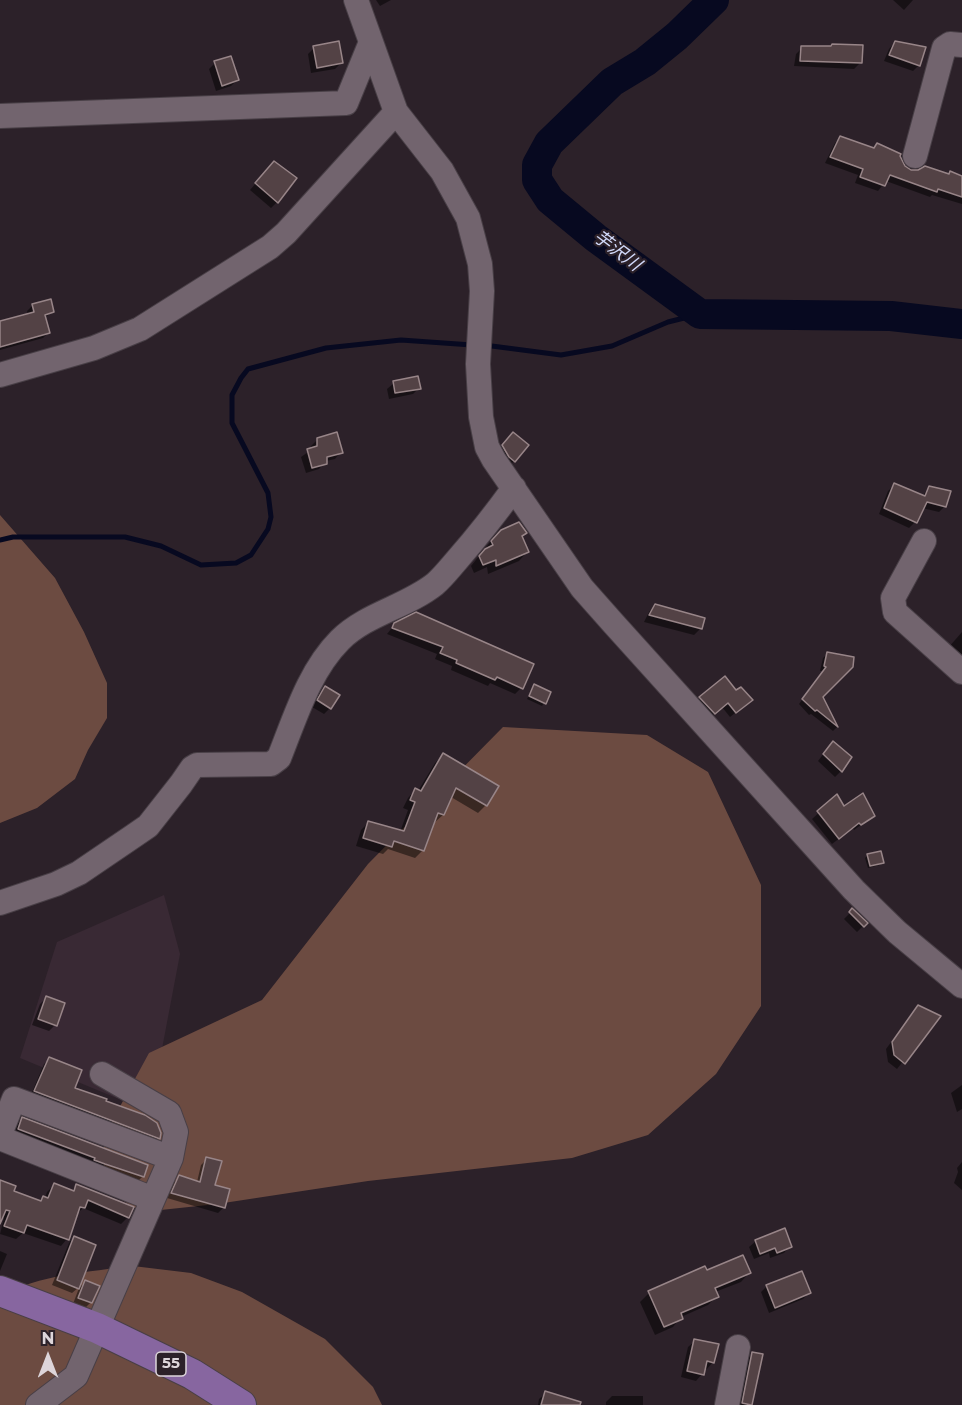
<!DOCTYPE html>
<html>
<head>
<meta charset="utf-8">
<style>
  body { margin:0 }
  #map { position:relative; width:962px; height:1405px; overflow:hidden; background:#2c2129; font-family:Montserrat,sans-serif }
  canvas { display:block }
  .north { position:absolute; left:18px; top:1327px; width:60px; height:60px; -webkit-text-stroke:4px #2c2129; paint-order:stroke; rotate:0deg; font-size:16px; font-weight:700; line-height:24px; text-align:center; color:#ddd5da }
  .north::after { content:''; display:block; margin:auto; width:21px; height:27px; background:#ddd5da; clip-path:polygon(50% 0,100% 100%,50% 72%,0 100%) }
</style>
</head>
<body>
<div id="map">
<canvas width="962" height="1405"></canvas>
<div class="north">N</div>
</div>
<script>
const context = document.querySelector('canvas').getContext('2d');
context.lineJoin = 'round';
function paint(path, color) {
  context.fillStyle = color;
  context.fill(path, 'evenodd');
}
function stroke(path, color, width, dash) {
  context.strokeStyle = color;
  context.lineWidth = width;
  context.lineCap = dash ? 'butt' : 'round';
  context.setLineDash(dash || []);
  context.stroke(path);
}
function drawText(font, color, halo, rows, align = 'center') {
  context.font = font + ' Montserrat,"Noto Sans JP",sans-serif';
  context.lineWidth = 4.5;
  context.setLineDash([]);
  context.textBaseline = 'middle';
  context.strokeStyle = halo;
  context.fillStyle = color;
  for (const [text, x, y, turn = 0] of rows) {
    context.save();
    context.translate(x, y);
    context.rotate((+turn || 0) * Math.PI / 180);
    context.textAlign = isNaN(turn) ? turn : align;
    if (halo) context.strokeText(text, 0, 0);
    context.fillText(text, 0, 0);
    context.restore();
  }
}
paint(new Path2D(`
  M164 895 180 954 154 1091 172 1121 20 1058 57 942Z`), '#392934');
paint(new Path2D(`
  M0 515 55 578 84 632 107 683V718L88 750 75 779 37 808 0 823Z
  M503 727 647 735 708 772 761 885V1006L716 1074 648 1135 572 1158 368 1181 217 1204 142 1212 104 1189V1136L149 1053 262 1000 368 864Z
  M133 1266 191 1273 242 1292 325 1339 373 1387 382 1405H0V1297C39 1274 89 1272 133 1266Z`), '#6c4b41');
paint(new Path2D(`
  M376 0H391L380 6Z
  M893 0H913L904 10Z
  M895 42 919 65 913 71 884 61 889 49Z
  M314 48 341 63 335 69 311 73 308 54Z
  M802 48 861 62 854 69 794 66 796 54Z
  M215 63 237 80 231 86 216 91 209 69Z
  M841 137 910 171 962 177V204L932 195 930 197 886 181 878 191 855 183 858 175 825 163 835 143Z
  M268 169 277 202 271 208 250 190Z
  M33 305 53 312 44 318 48 333 43 338 0 350V322L28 315 27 311Z
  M394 383 419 388 413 394 389 399 387 389Z
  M317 440 341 452 335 459 326 461 319 469 306 473 301 457 311 450V446Z
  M507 440 514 461 508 467 497 452Z
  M894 485 922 497 929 487 945 506 939 512 922 508 915 522 909 528 879 514 888 491Z
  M521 537 527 552 519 561 488 574 487 567 474 573 471 566 492 540Z
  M655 605 701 628 694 635 644 622 649 612Z
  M417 614 521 688 515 694 490 683 488 686 451 670 452 666 435 659 437 654 387 634 395 624Z
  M962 632V656L948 648Z
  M828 653 852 658 821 697 837 727 833 731 811 714 809 715 799 704 823 671H820L823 658Z
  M724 678 745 705 730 717 722 707 708 719 694 703Z
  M535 686 544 703 542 706 527 699Z
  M325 688 330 708 324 714 312 707 319 694Z
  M827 749 841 771 835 777 818 761Z
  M443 755 486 805 478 813 451 797 443 815 435 822 433 821 422 851 415 858 388 849 383 854 356 846 361 830 369 822 400 832 408 810 403 808 408 798 415 790 418 791 435 763Z
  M837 796 844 808 873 816 854 830 853 828 832 844 812 819Z
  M868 855 882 862 880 865 868 868 865 858Z
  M852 911 866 923 857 932 844 919Z
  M46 998 55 1025 49 1031 32 1025 40 1004Z
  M918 1006 938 1017 897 1069 888 1062 886 1049Z
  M50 1058 73 1089 104 1102 159 1138 153 1144 30 1097 44 1064Z
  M962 1085V1109L957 1112 951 1093Z
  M22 1119 143 1176 137 1182 12 1135 16 1125Z
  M207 1159 213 1186 224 1207 218 1213 167 1198 174 1182 180 1177 197 1182 201 1165Z
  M962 1162V1190L954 1183 958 1172 957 1168Z
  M0 1182 12 1192 39 1202 45 1198 47 1192 54 1185 71 1191 77 1186 128 1217 121 1224 83 1208 76 1215 67 1239 61 1246 23 1233 16 1239 0 1234 4 1218 0 1217Z
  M74 1237 78 1288 72 1293 52 1285 69 1243Z
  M756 1241 790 1246 784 1253 770 1258 769 1253 754 1259 749 1247Z
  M0 1251 7 1254 0 1271Z
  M706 1272 749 1273 741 1282 715 1292 717 1296 708 1305 681 1317 673 1327 655 1335 640 1302 649 1293Z
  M85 1282 91 1302 85 1308 73 1304 79 1288Z
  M767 1286 809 1293 803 1299 769 1313 761 1292Z
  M695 1341 713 1362 707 1369 704 1368 702 1374 696 1381 681 1377 688 1347Z
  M752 1354 751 1405H737L746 1360Z
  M546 1393 569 1405H538L539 1399Z
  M612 1396H643V1405H606V1402Z`), '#0007');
stroke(new Path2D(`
  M484 345 561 355 612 346 668 322 700 314
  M0 540 13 537H125L161 546 201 565 236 563 251 555 268 529 271 517 268 493 232 423V395L241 378 248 369 326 348 401 340 472 345`), '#070920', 5);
stroke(new Path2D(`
  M714 0 677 36 645 62 612 82 549 143 537 165V180L550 200 596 238 700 314 891 316 962 324`), '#070920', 30);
const building = new Path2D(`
  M339 41 343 63 317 68 313 46Z
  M895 41 926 47 920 66 889 55Z
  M832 44 863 45 862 63 800 61 801 46H831Z
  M231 56 239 80 222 86 214 61Z
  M840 136 874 148 877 143 901 154 900 156 905 166 911 170H918L925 166 949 174 950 171 962 176V197L938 189 937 192 890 175 885 186 860 177 863 169 830 157Z
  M274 161 297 178 278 203 255 183Z
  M51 299 54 312 45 315 50 333 0 347V321L34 312 32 304Z
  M418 376 421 389 395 393 393 381Z
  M337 432 343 453 327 457V464L312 468 307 449 317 446V438Z
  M513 432 529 445 515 462 509 457 502 445Z
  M894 483 925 496 929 486 951 491 946 507 927 502 917 523 884 508Z
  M519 522 527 533 522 536 529 552 496 566V560L483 565 479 556 485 549 493 545 491 541 501 530Z
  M655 604 705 618 702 629 649 615Z
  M416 612 534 664 523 689 497 677 495 680 456 663 457 660 440 653 443 647 392 628 394 623Z
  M827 652 854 657 853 667 823 697 838 727 817 710 815 711 802 699 826 667 824 666Z
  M725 676 736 690 741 687 753 700 736 713 728 703 715 714 699 697Z
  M534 684 551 692 546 704 529 696Z
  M325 686 340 695 331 709 317 700Z
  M833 741 852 757 842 772 823 754Z
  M443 753 499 786 487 806 456 788 444 815 438 813 424 851 394 841 392 847 363 838 368 821 404 831 415 802 410 800 415 788 421 791Z
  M863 793 875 816 861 825 859 823 839 839 817 811 837 794 844 806Z
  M881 851 884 863 870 866 867 854Z
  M852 908 868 923 864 927 849 912Z
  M46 996 65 1003 57 1026 38 1019Z
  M918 1005 941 1016 905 1064 894 1055 892 1042Z
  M49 1057 82 1070 75 1088 107 1099 106 1101 145 1115 157 1123 161 1133 160 1139 34 1091Z
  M22 1117 148 1165 144 1177 105 1164 94 1160 95 1158 18 1129Z
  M206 1157 222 1161 215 1185 230 1189 225 1208 171 1193 179 1175 200 1182Z
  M0 1180 16 1186 14 1191 41 1201 43 1196 48 1198 54 1183 74 1191 76 1184 134 1207 129 1218 88 1200 85 1208 80 1207 69 1240 27 1225 24 1233 4 1226 10 1211 6 1210 0 1224Z
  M785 1228 792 1247 777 1253 775 1248 760 1254 755 1240Z
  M74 1236 96 1245 79 1289 57 1280Z
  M743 1255 751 1273 715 1288 719 1297 681 1313 683 1319 664 1327 648 1291 705 1266 707 1270Z
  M802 1271 811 1293 775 1308 766 1285Z
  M85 1280 100 1286 92 1303 78 1298Z
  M694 1339 719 1344 714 1363 707 1361 704 1375 687 1371Z
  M752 1352 763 1354 752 1405H751L742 1403Z
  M545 1391 581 1402 580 1405H541Z`);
paint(building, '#534245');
stroke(building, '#988588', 1.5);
const minor = new Path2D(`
  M356 0 396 112 442 171 468 218 480 264 482 291 478 364 481 417 487 447 494 460 582 588 613 623 854 890 897 932 962 986
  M0 116 346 103 371 42
  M915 156 944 48 950 44 962 45
  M0 375 94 348 140 329 270 247 286 233 396 112
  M924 541 893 598 895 612 962 672
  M0 903 56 884 79 873 132 837 148 826 181 784 192 768 197 765 271 764 279 758C295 718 309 671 340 640 366 614 406 607 435 584 443 577 450 568 457 560 477 537 496 513 514 488
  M102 1074 169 1113 176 1132 171 1158
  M0 1134 14 1099 171 1158 76 1376 38 1405
  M0 1138 153 1199
  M727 1405 738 1347`);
const major = new Path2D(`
  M0 1291 97 1328 192 1374 241 1405`);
stroke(minor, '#483f46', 26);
stroke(major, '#483f46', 32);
stroke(minor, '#72646e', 24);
stroke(major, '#8766a0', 30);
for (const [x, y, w] of [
  [171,1364,30]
]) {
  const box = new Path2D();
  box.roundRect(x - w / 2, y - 12, w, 24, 4.5);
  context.fillStyle = '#2c2129';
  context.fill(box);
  stroke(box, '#ddd5da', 1.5);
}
drawText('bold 15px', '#ddd5da', null, [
  ["55",171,1364]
]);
drawText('italic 18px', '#d1d9fa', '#2c2129', [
  ["芋沢川",617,251,37]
]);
</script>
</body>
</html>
